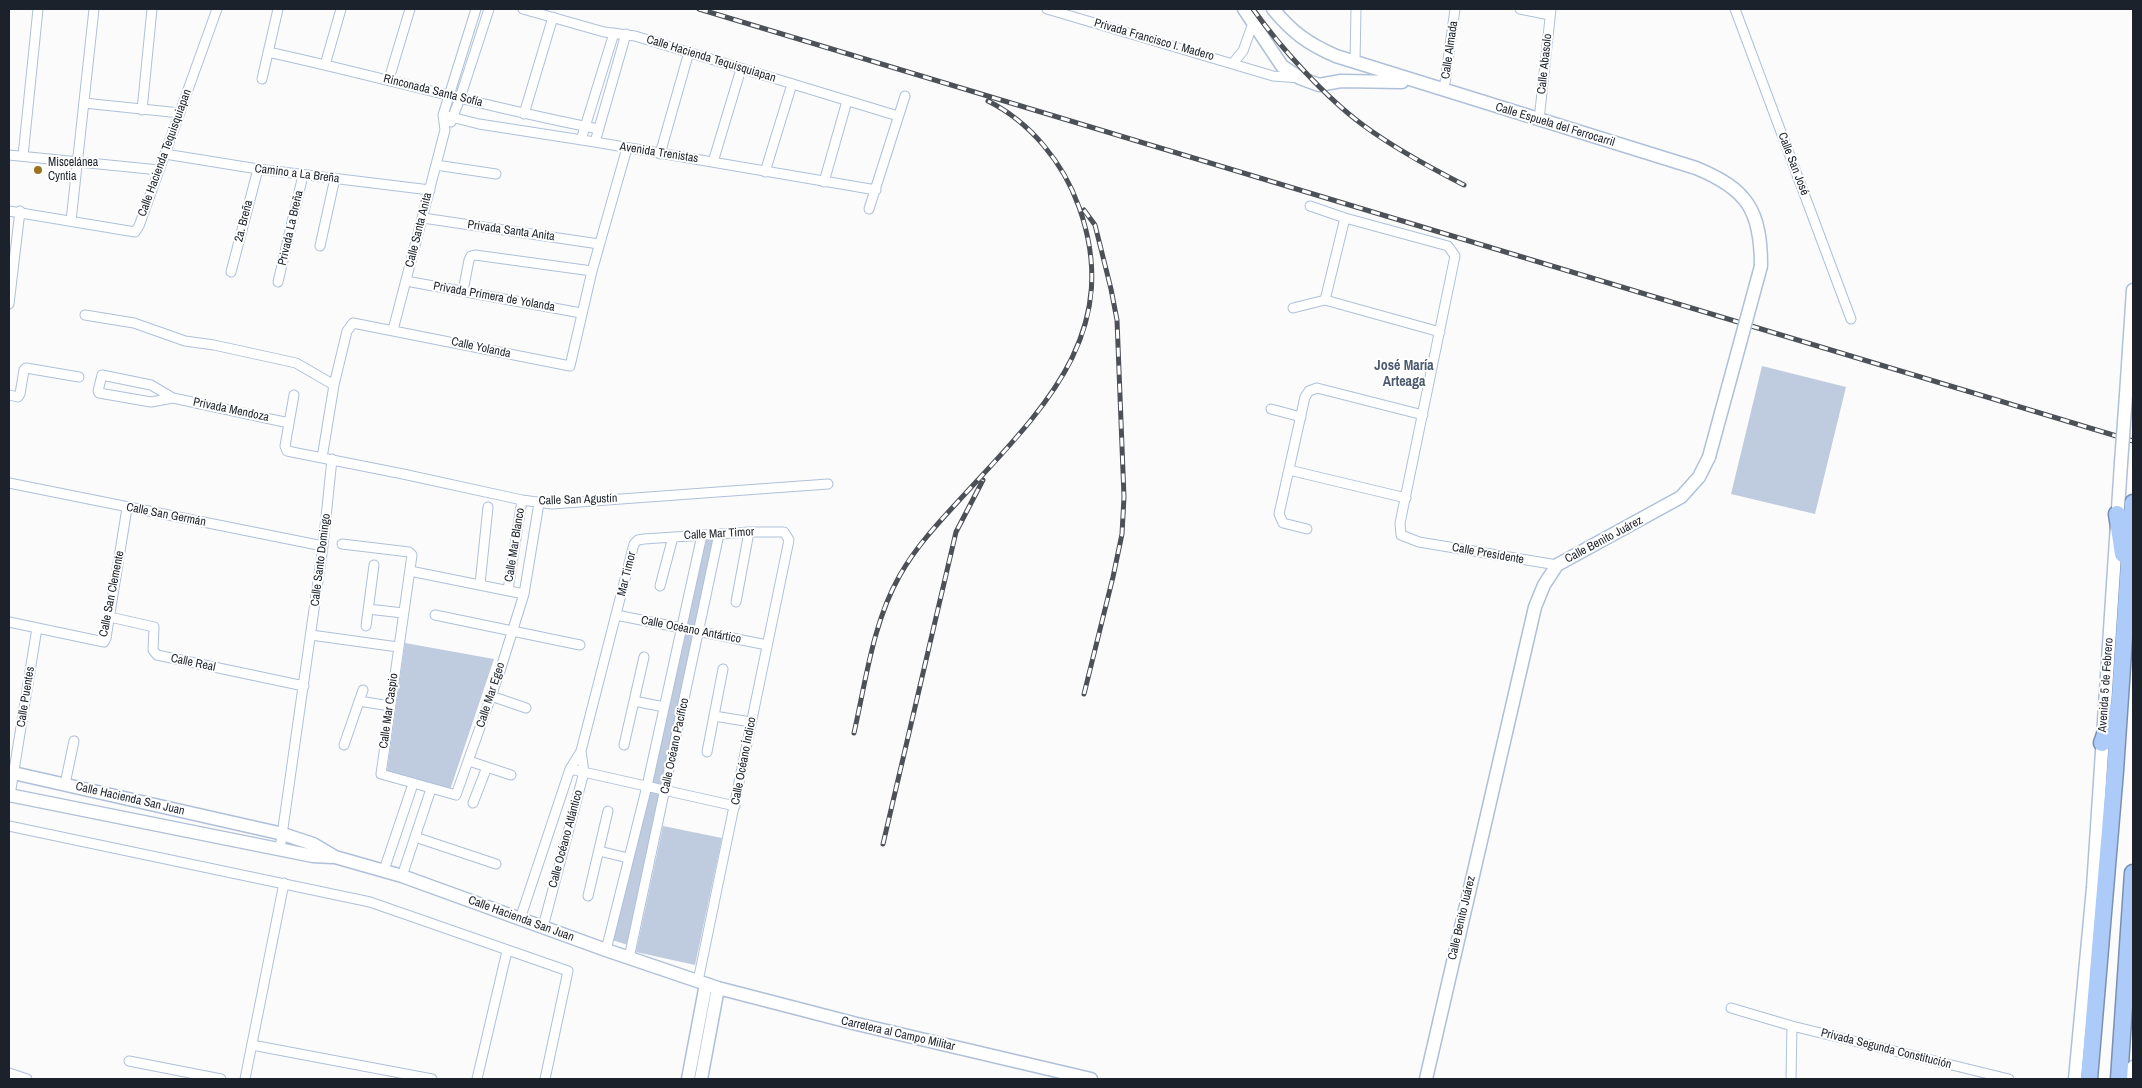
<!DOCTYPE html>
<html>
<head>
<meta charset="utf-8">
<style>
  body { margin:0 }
  #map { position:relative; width:2142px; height:1088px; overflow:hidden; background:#fbfbfb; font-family:"Archivo Narrow",sans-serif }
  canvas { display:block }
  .frame { position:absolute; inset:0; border:10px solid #1c222b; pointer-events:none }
</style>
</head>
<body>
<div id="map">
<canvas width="2142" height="1088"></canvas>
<div class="frame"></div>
</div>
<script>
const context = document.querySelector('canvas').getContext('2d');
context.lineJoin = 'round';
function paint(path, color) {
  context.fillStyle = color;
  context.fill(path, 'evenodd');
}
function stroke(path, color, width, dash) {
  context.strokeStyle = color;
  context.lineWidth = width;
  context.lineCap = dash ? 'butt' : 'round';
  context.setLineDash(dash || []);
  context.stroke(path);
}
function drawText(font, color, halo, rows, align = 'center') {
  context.font = font + ' "Archivo Narrow",sans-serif';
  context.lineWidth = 4;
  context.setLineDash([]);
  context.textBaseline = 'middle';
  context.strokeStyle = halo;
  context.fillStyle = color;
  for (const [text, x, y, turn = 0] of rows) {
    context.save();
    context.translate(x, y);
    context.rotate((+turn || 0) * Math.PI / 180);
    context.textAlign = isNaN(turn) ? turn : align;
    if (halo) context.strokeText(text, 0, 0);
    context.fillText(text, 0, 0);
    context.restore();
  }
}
paint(new Path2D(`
  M1762 366 1846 387 1815 514 1731 494Z
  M705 537H714L628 945 612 940Z
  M405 643 494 659 450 790 387 771Z
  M663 826 722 838 695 965 636 952Z`), '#bfccdf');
const street = new Path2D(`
  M523 9 604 32 635 36 898 116
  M1047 9 1273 76 1300 78
  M1520 9 1550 15
  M1735 9 1851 319
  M268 52C379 76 487 108 599 129
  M1355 62 1356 9
  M1233 63 1243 51 1253 23
  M325 65 341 9
  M262 79 278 9
  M389 79 410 9
  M1444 90 1455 9
  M84 103 180 113
  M142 110 152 9
  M524 114 553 17
  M443 115 479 124 595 142 876 190
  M1539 120 1551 9
  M451 122 460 98 489 9
  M581 140 614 33
  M595 142 626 34
  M165 154 258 169 430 190
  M660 154 689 52
  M9 155 159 170
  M23 156 38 9
  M713 162 741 69
  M436 165 496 174
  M765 172 792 84
  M824 182 847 101
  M1310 206 1345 218 1448 246 1455 256 1400 523 1401 535 1419 542 1557 565
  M869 209 905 96
  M9 211 135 232 139 226 217 9
  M423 218 599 244
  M71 221 94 9
  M320 246 335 178
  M231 272 258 169
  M406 281 581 313
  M278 282 303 175
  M463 291 469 260 471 256 475 255 592 271
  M1325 300 1440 332
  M1325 300 1345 218
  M9 304 20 211
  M1293 308 1325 300
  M85 315 134 323 185 341 214 345 296 363 334 385
  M393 330 445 130 443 115 476 9
  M102 375 151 385 173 398 151 402 99 393 98 391Z
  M9 395 18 397 20 394 24 370 26 368 79 377
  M294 395 285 446 287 451 403 474 522 500 552 504 828 484
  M173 398 289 423
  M1271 409 1301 417
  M322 458 334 385 347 331 353 323 570 366 592 271 627 148
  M1289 470 1406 498
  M9 483 323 546
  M1307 529 1283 523 1279 514 1305 397 1309 391 1317 388 1423 415
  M342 544 409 552 412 555 381 774 456 795 500 671 524 594 539 503
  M410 571 524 594
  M480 584 488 507
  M660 586 673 537
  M508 590 522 500
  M736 602 749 532
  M368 609 403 613
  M435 615 580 645
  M616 615 767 645
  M110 617 154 627 153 650 157 655 304 686
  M9 622 104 642 106 638 127 508
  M366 626 374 565
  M311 635 398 647
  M491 696 526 708
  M359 701 390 706
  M634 701 664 707
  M714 716 751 722
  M344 745 363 690
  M624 745 644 657
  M707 752 723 669
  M469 761 511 775
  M570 769 735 806
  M65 784 74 741
  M10 795 37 628
  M473 803 487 767
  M9 826 370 902 568 971 545 1079
  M415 837 496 864
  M280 849 323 546 332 459
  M599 851 628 858
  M384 870 413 784
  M402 876 431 789
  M588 896 608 811
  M520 919 570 769 581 751 634 544 638 540 644 539 749 532H784L789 540 698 981
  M543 927 584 772 581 751
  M606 950 647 786 702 535
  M629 958 719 534
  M1731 1008 1792 1026 2009 1079
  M252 1045 432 1079
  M129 1061 221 1079
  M9 1073 27 1079
  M245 1079 284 883
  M477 1079 507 951
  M1791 1079 1792 1026`);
const secondary = new Path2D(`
  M1244 9 1282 66 1300 78 1319 85 1341 81 1402 82
  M1273 9C1292 32 1308 44 1336 56L1696 168C1747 189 1761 210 1761 266
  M2126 395 2133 290
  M9 772 283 834 313 844 335 857 402 876 606 950 718 988 857 1024 1091 1079
  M9 795 313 856 333 857
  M688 1079 706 984
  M701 1079 718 988
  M1426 1079 1535 607 1544 585 1557 565 1681 497 1699 477 1709 457
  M2075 1079 2093 888 2121 463
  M2132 1079 2133 1067`);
const highway = new Path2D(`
  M2117 514 2123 554
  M2102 743 2113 712
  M2089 1079 2115 771 2133 503
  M2119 1079 2133 873`);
stroke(street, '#afc0d9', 11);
stroke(secondary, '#afc0d9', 15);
stroke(highway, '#7a90b0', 19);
stroke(street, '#fff', 9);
stroke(secondary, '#fff', 12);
stroke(highway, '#adcbf8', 16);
const rail = new Path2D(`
  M699 9 2133 441
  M1253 9C1279 46 1326 98 1363 125 1394 148 1429 167 1464 185
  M1084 694 1113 577 1122 534 1124 497 1117 320 1111 289 1095 225 1084 210
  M854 733C866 680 873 622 900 575 917 545 941 520 964 495 1042 410 1124 333 1079 207 1063 162 1030 122 988 101
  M883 844 956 532 983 480`);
stroke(rail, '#4c5057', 5);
stroke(rail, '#fff', 3, [9]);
const secondaryBridge = new Path2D(`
  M1709 457 1761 266
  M2121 463 2126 395`);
stroke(secondaryBridge, '#afc0d9', 15, []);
stroke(secondaryBridge, '#fff', 12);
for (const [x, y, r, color] of [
  [38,170,5,"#9c7120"]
]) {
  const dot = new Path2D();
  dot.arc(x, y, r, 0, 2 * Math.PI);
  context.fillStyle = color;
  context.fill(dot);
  stroke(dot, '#fff', 2);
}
drawText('12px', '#1c222b', '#fff', [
  ["Privada Francisco I. Madero",1154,40,16],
  ["Calle Almada",1450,50,-82],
  ["Calle Hacienda Tequisquiapan",711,59,17],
  ["Calle Abasolo",1545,64,-84],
  ["Rinconada Santa Sofía",433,91,14],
  ["Calle Espuela del Ferrocarril",1555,125,17],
  ["Calle Hacienda Tequisquiapan",165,153,-70],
  ["Avenida Trenistas",659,153,9],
  ["Calle San José",1793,164,69],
  ["Camino a La Breña",297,174,7],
  ["2a. Breña",244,221,-76],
  ["Privada La Breña",291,228,-77],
  ["Calle Santa Anita",419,230,-76],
  ["Privada Santa Anita",511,231,8],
  ["Privada Primera de Yolanda",494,297,10],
  ["Calle Yolanda",481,348,12],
  ["Privada Mendoza",231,410,12],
  ["Calle San Agustín",578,500,-2],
  ["Calle San Germán",166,515,11],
  ["Calle Mar Timor",719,534,-3],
  ["Calle Benito Juárez",1604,540,-28],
  ["Calle Mar Blanco",515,545,-81],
  ["Calle Presidente",1488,554,10],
  ["Calle Santo Domingo",321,560,-83],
  ["Mar Timor",627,574,-76],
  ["Calle San Clemente",112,594,-79],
  ["Calle Océano Antártico",691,630,11],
  ["Calle Real",193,663,12],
  ["Avenida 5 de Febrero",2106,685,-86],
  ["Calle Mar Egeo",491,695,-72],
  ["Calle Puentes",26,697,-81],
  ["Calle Mar Caspio",389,711,-82],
  ["Calle Océano Pacífico",675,746,-78],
  ["Calle Océano Índico",744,761,-79],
  ["Calle Hacienda San Juan",130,799,13],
  ["Calle Océano Atlántico",566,839,-75],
  ["Calle Benito Juárez",1462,918,-77],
  ["Calle Hacienda San Juan",521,919,20],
  ["Carretera al Campo Militar",898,1034,13],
  ["Privada Segunda Constitución",1886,1049,14]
]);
drawText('12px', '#1c222b', '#fff', [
  ["Miscelánea",48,163],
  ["Cyntia",48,177]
], 'left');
drawText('bold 14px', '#4a596e', '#fff', [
  ["José María",1404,366],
  ["Arteaga",1404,382]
]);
</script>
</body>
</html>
